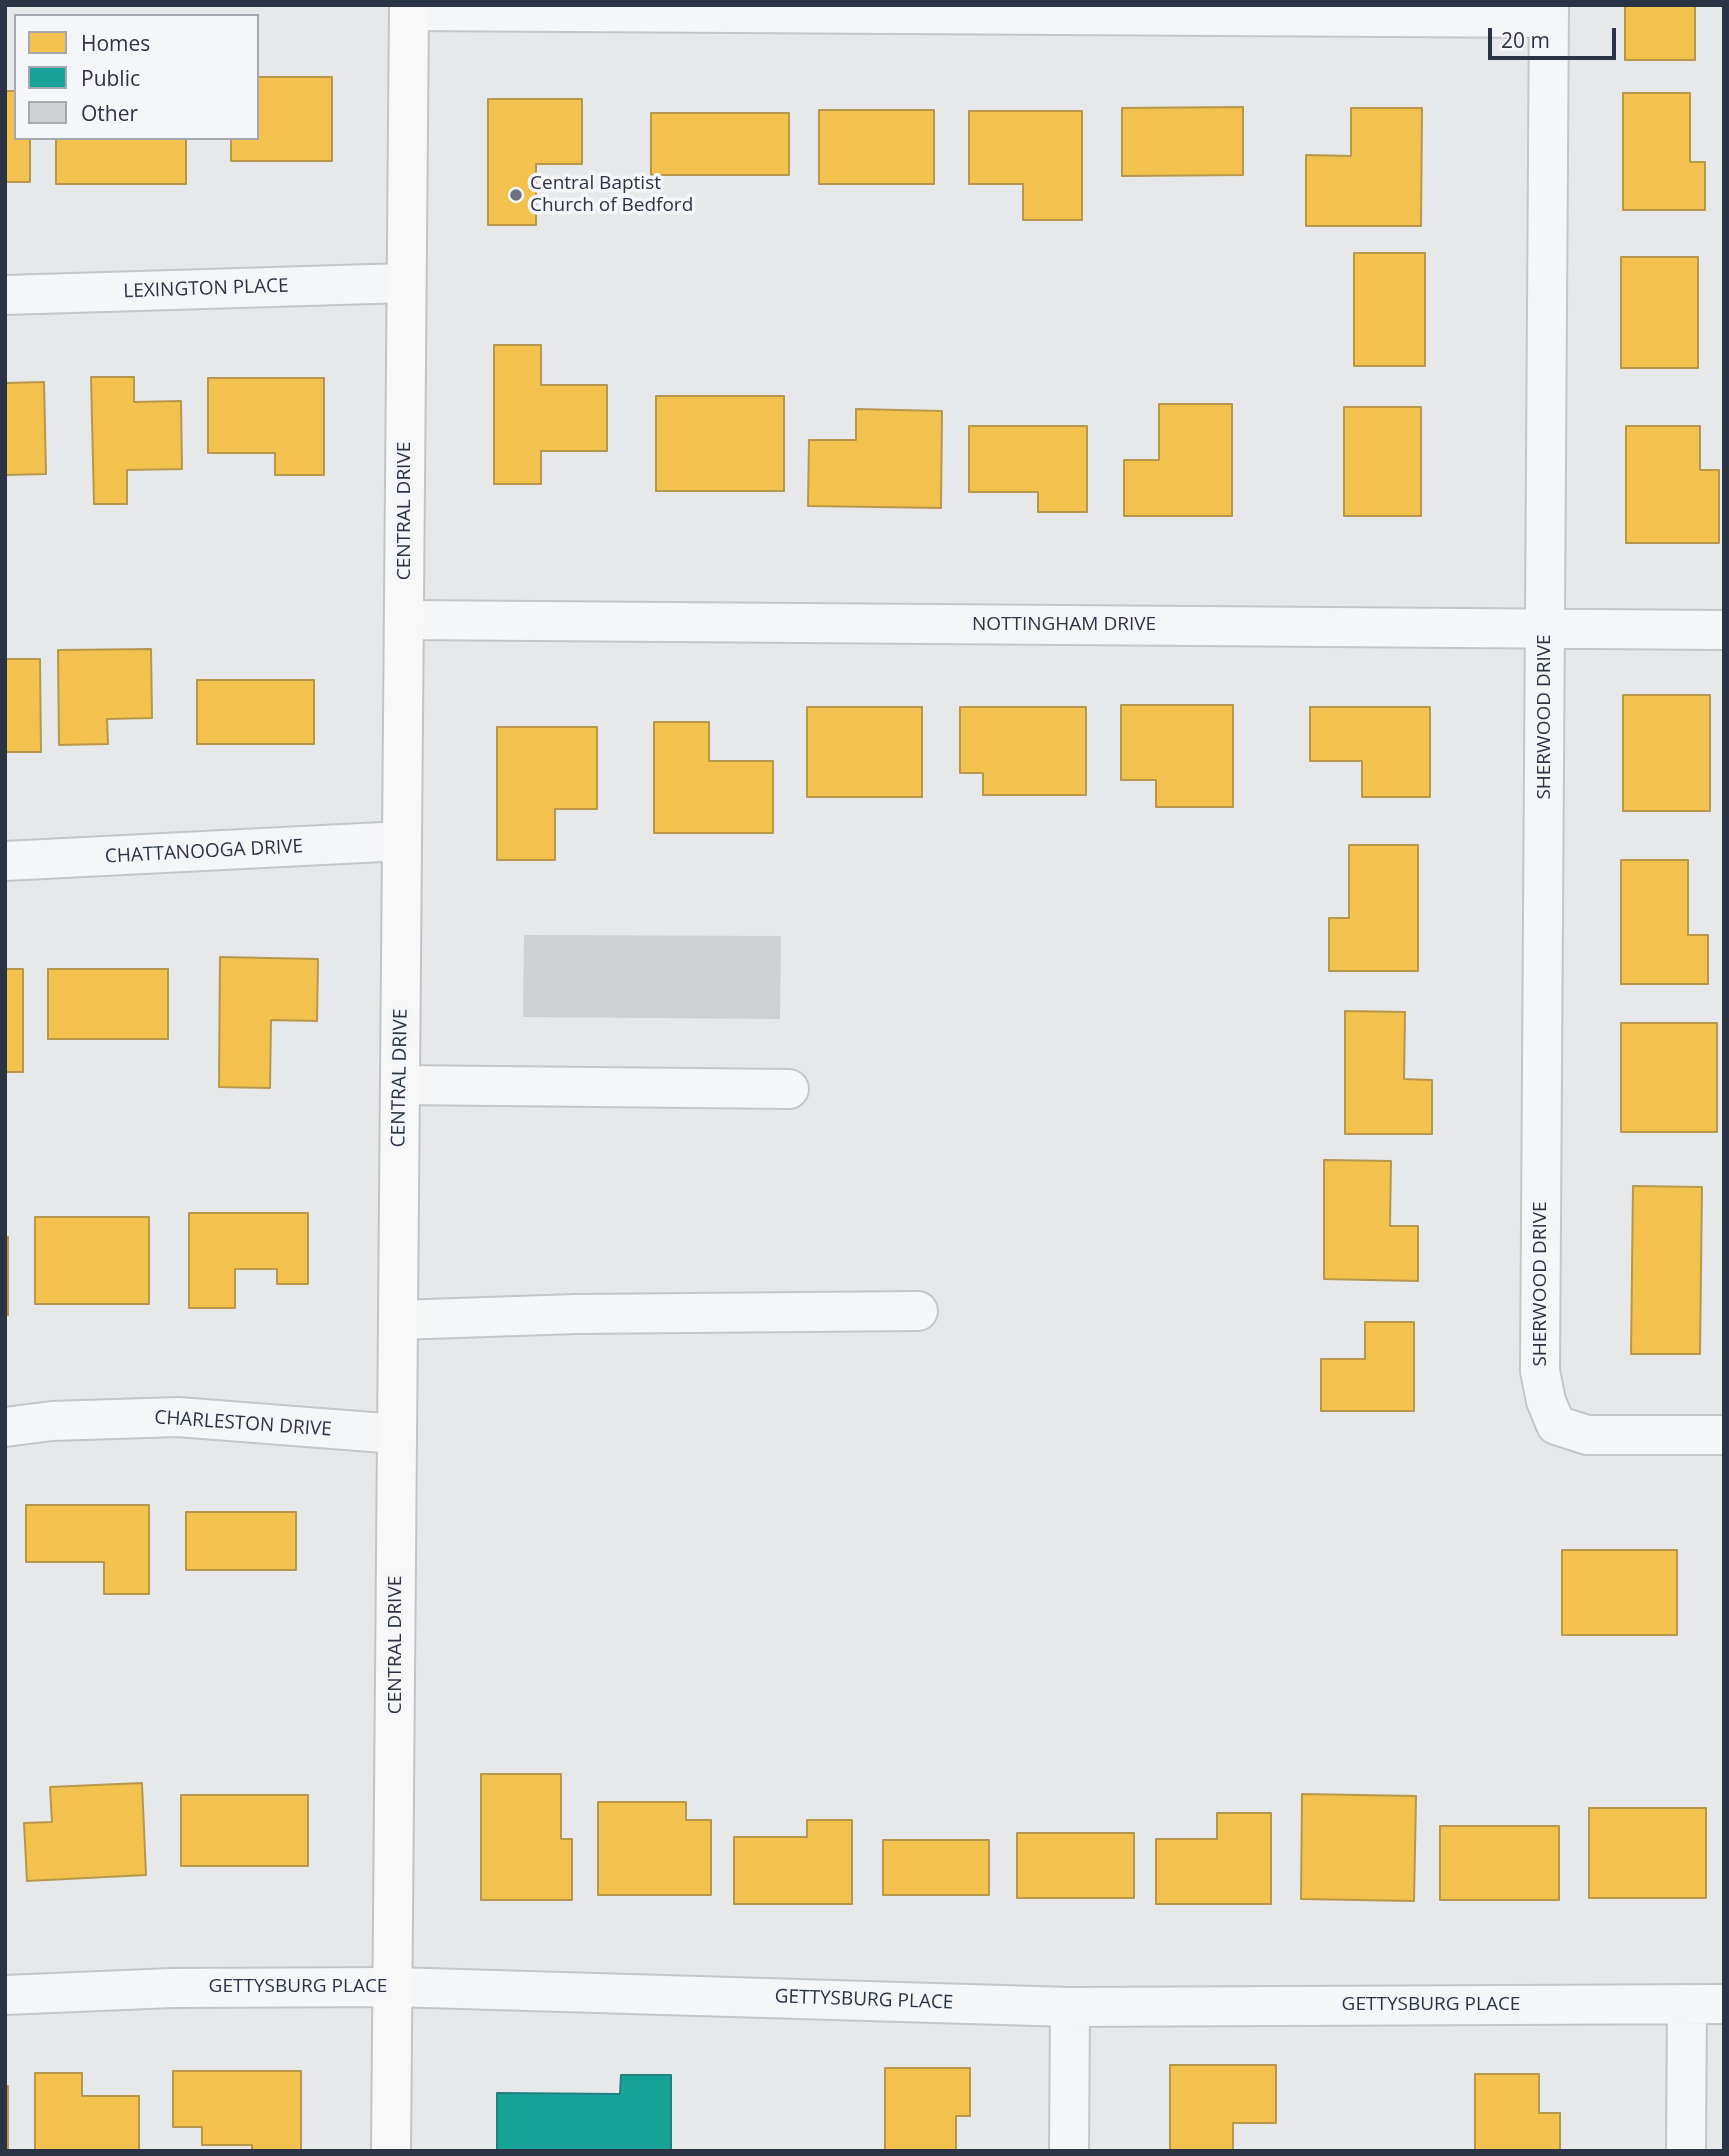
<!DOCTYPE html>
<html>
<head>
<meta charset="utf-8">
<style>
  body { margin:0 }
  #map { position:relative; width:1729px; height:2156px; overflow:hidden; background:#e6e8ea; font-family:"Open Sans",sans-serif }
  canvas { display:block }
  .frame { position:absolute; inset:0; border:7px solid #2b3445; pointer-events:none }
  .legend { position:absolute; left:14px; top:14px; width:245px; height:126px; box-sizing:border-box; background:#f4f6f9; border:2px solid #a4a8b1; margin:0; padding:9px 12px; list-style:none; font-size:21px; color:#2b3445 }
  .legend li { display:flex; align-items:center; gap:14px; height:35px }
  .legend b { width:35px; border:2px solid #a4a8b1 }
  .scale { position:absolute; left:1488px; top:28px; width:128px; height:32px; box-sizing:border-box; border:4px solid #2b3445; border-top:0; padding-left:9px; font-size:21px; line-height:24px; white-space:nowrap; color:#2b3445; -webkit-text-stroke:5px #f4f6f9; paint-order:stroke }
</style>
</head>
<body>
<div id="map">
<canvas width="1729" height="2156"></canvas>
<div class="frame"></div>
<ul class="legend">
<li><b style="height:19px;background:#f2c14e"></b>Homes</li>
<li><b style="height:19px;background:#17a398"></b>Public</li>
<li><b style="height:19px;background:#ced0d3"></b>Other</li>
</ul>
<div class="scale">20 m</div>
</div>
<script>
const context = document.querySelector('canvas').getContext('2d');
context.lineJoin = 'round';
function paint(path, color) {
  context.fillStyle = color;
  context.fill(path, 'evenodd');
}
function stroke(path, color, width, dash) {
  context.strokeStyle = color;
  context.lineWidth = width;
  context.lineCap = dash ? 'butt' : 'round';
  context.setLineDash(dash || []);
  context.stroke(path);
}
function drawText(font, color, halo, rows, align = 'center') {
  context.font = font + ' "Open Sans",sans-serif';
  context.lineWidth = 7;
  context.setLineDash([]);
  context.textBaseline = 'middle';
  context.strokeStyle = halo;
  context.fillStyle = color;
  for (const [text, x, y, turn = 0] of rows) {
    context.save();
    context.translate(x, y);
    context.rotate((+turn || 0) * Math.PI / 180);
    context.textAlign = isNaN(turn) ? turn : align;
    if (halo) context.strokeText(text, 0, 0);
    context.fillText(text, 0, 0);
    context.restore();
  }
}
const homes = new Path2D(`
  M1625 5H1695V60H1625Z
  M257 77H332V161H231V138H257Z
  M5 91H16V138H30V182H5Z
  M1623 93H1690V162H1705V210H1623Z
  M488 99H582V164H536V225H488Z
  M1243 107V175L1122 176V108Z
  M1351 108H1422L1421 226H1306V155L1351 156Z
  M819 110H934V184H819Z
  M969 111H1082V220H1023V184H969Z
  M651 113H789V175H651Z
  M56 138H186V184H56Z
  M1354 253H1425V366H1354Z
  M1621 257H1698V368H1621Z
  M494 345H541V385H607V451H541V484H494Z
  M91 377H134V402L181 401 182 469 127 470V504H94Z
  M208 378H324V475H275V453H208Z
  M44 382 46 474 5 475V383Z
  M656 396H784V491H656Z
  M1159 404H1232V516H1124V460H1159Z
  M1344 407H1421V516H1344Z
  M856 409 942 411 941 508 808 506 809 440H856Z
  M969 426H1087V512H1038V492H969Z
  M1626 426H1700V470H1719V543H1626Z
  M151 649 152 718 107 719 108 744 59 745 58 650Z
  M5 659H40L41 752H5Z
  M197 680H314V744H197Z
  M1623 695H1710V811H1623Z
  M1121 705H1233V807H1156V780H1121Z
  M807 707H922V797H807Z
  M960 707H1086V795H983V773H960Z
  M1310 707H1430V797H1362V761H1310Z
  M654 722H709V761H773V833H654Z
  M497 727H597V809H555V860H497Z
  M1349 845H1418V971H1329V918H1349Z
  M1621 860H1688V935H1708V984H1621Z
  M220 957 318 959 317 1021 271 1020 270 1088 219 1087Z
  M5 969H23V1072H5Z
  M48 969H168V1039H48Z
  M1345 1011 1405 1012 1404 1079 1432 1080V1134H1345Z
  M1621 1023H1717V1132H1621Z
  M1324 1160 1391 1161 1390 1226H1418V1281L1324 1279Z
  M1633 1186 1702 1187 1700 1354H1631Z
  M189 1213H308V1284H277V1269H235V1308H189Z
  M35 1217H149V1304H35Z
  M5 1237H8V1315H5Z
  M1365 1322H1414V1411H1321V1359H1365Z
  M26 1505H149V1594H104V1562H26Z
  M186 1512H296V1570H186Z
  M5 1514H6V1586H5Z
  M1723 1534H1724V1611H1723Z
  M1562 1550H1677V1635H1562Z
  M481 1774H561V1839H572V1900H481Z
  M142 1783 146 1875 27 1881 24 1823 52 1822 50 1787Z
  M1302 1794 1416 1796 1414 1901 1301 1899Z
  M181 1795H308V1866H181Z
  M598 1802H686V1820H711V1895H598Z
  M1589 1808H1706V1898H1589Z
  M1217 1813H1271V1904H1156V1839H1217Z
  M807 1820H852V1904H734V1837H807Z
  M1440 1826H1559V1900H1440Z
  M1017 1833H1134V1898H1017Z
  M883 1840H989V1895H883Z
  M1170 2065H1276V2123H1233V2151H1170Z
  M885 2068H970V2116H956V2151H885Z
  M173 2071H301V2151H252V2145H202V2127H173Z
  M35 2073H82V2096H139V2151H35Z
  M1475 2074H1539V2113H1560V2151H1475Z
  M5 2086H8V2151H5Z`);
paint(homes, '#f2c14e');
stroke(homes, '#b6974b', 2);
const public = new Path2D(`
  M621 2075H671V2151H497V2093L620 2094Z`);
paint(public, '#17a398');
stroke(public, '#1d827f', 2);
paint(new Path2D(`
  M524 935 781 936 780 1019 523 1017Z`), '#ced0d3');
const minor = new Path2D(`
  M1549 5 1540 1371 1546 1401 1556 1425 1587 1435H1724
  M409 11 1549 18
  M5 295 406 283
  M404 620 1724 630
  M5 861 402 841
  M400 1085 789 1089
  M398 1320 576 1314 918 1311
  M5 1427 52 1421 178 1417 397 1434
  M5 1995 172 1988 393 1987 1070 2007 1724 2004
  M1069 2151 1070 2007
  M1686 2151 1687 2004`);
const major = new Path2D(`
  M391 2151 409 5`);
stroke(minor, '#c4c6c8', 42);
stroke(major, '#c2c5c8', 42);
stroke(minor, '#f5f6f7', 38);
stroke(major, '#f8f8f8', 38);
for (const [x, y, r, color] of [
  [516,195,7,"#6c737f"]
]) {
  const dot = new Path2D();
  dot.arc(x, y, r, 0, 2 * Math.PI);
  context.fillStyle = color;
  context.fill(dot);
  stroke(dot, '#f4f6f9', 2.5);
}
drawText('19px', '#2b3445', '#f4f6f9', [
  ["Central Baptist",530,184],
  ["Church of Bedford",530,206]
], 'left');
drawText('19px', '#2b3445', '#f4f6f9', [
  ["LEXINGTON PLACE",206,289,-2],
  ["CENTRAL DRIVE",405,511,-90],
  ["NOTTINGHAM DRIVE",1064,625],
  ["SHERWOOD DRIVE",1545,717,-90],
  ["CHATTANOOGA DRIVE",204,852,-3],
  ["CENTRAL DRIVE",400,1078,-89],
  ["SHERWOOD DRIVE",1541,1284,-90],
  ["CHARLESTON DRIVE",243,1424,4],
  ["CENTRAL DRIVE",396,1645,-90],
  ["GETTYSBURG PLACE",298,1987],
  ["GETTYSBURG PLACE",864,2000,2],
  ["GETTYSBURG PLACE",1431,2005]
]);
</script>
</body>
</html>
